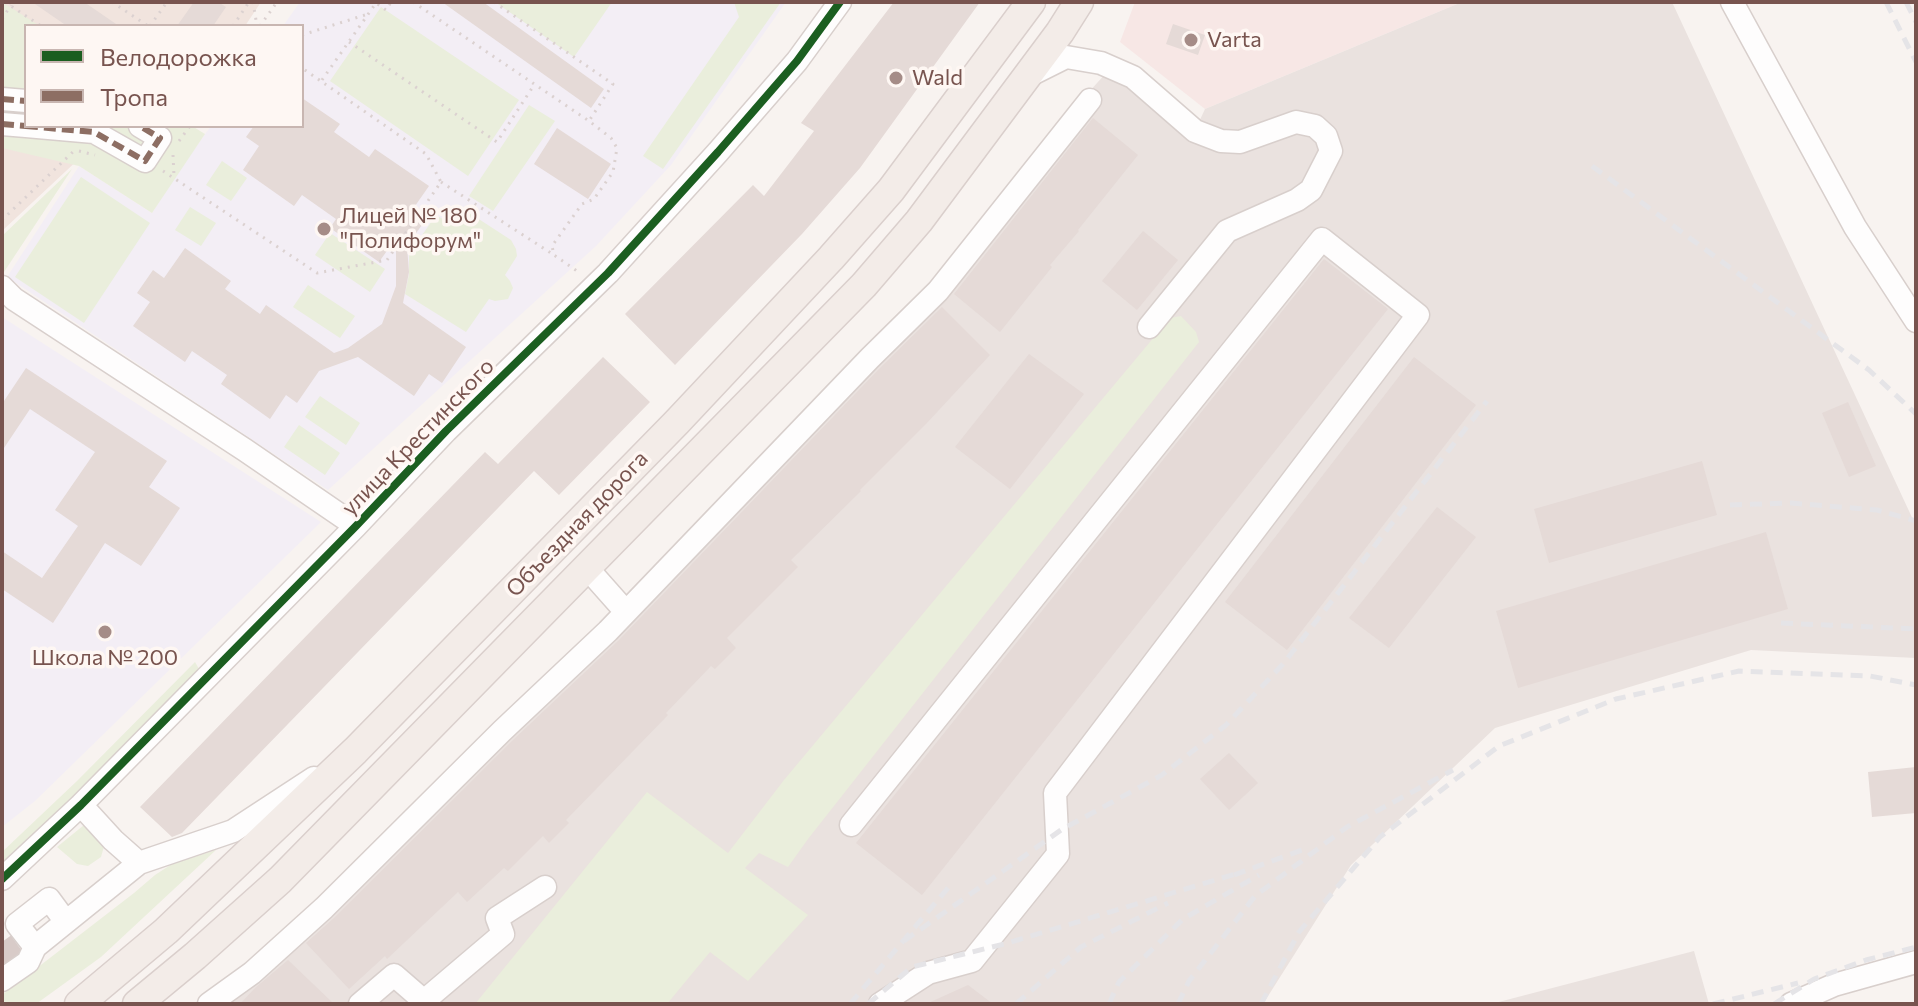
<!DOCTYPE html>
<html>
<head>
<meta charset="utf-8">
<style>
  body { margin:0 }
  #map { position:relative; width:1918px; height:1006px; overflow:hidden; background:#f8f3f0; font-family:Commissioner,sans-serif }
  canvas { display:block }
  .frame { position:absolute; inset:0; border:4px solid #78544f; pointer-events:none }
  .legend { position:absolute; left:24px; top:24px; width:280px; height:104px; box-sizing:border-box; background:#fef7f3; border:2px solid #c8b6b1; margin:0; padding:10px 14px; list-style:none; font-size:24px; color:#78544f }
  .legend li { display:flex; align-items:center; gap:16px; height:40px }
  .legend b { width:40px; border:2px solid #c8b6b1 }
</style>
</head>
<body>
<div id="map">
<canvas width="1918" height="1006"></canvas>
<div class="frame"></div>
<ul class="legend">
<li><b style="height:10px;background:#1b5e20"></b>Велодорожка</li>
<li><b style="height:10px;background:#8d6e63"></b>Тропа</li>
</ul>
</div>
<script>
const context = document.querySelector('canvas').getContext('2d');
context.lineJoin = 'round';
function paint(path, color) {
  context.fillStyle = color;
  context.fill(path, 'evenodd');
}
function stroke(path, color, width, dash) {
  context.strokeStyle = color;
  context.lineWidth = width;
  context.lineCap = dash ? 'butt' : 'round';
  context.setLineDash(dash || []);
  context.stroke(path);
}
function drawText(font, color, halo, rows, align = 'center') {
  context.font = font + ' Commissioner,sans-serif';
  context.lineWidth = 7;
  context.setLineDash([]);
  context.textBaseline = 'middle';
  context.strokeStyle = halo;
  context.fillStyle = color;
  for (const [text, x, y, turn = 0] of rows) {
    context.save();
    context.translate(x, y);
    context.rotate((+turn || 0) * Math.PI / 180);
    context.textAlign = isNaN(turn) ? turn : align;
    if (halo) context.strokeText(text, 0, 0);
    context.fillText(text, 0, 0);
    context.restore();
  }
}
paint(new Path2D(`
  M2 2H261L245 26H26V126H114L2 231Z`), '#f1e4de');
paint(new Path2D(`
  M1135 2H1462L1205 109 1120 42Z`), '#f7e7e5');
paint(new Path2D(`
  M1462 2H1672L1916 526V658L1751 650 1495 728 1351 865 1263 1004H203L303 924 927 291 1078 104 1107 72 1192 137 1205 109Z
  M1694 951 1709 1004H1491Z`), '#eae2df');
paint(new Path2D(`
  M300 2H786L671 165 596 246 328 490 7 277 79 166 152 213 174 177 211 126H302V26H283Z
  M2 317 321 522 35 801 2 827Z`), '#f3eef5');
paint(new Path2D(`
  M2 2 40 26H26V126H192L205 134 152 213 79 166 2 148Z
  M495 2H612L574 57Z
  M734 2H781L663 169 643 156 739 17Z
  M381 7 519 100 468 176 330 81Z
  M529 105 555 121 493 211 469 196Z
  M222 161 247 178 231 201 206 185Z
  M72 169 2 275V236Z
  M81 177 150 223 84 323 15 277Z
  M190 207 216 223 201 246 175 230Z
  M456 213 471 214 511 240 516 249 517 256 505 275 510 281 513 288 508 299 495 301 489 299 466 332 405 294 409 274V254L436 215 446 221Z
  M330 233 385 269 370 292 315 255Z
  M308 285 355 316 340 338 293 307Z
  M1181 316 1196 332 1199 342 808 839 788 867 759 853 745 868 808 915 748 981 710 952 667 1004H475L647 792 728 853 784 780 1170 318Z
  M320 396 360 423 346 445 305 417Z
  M299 425 340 453 325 475 284 447Z
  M195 662 199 669 193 679 2 866V852L77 781Z
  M84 825 93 829 105 843 101 857 88 866 77 864 57 847Z
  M216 850 101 957 36 1004H2V995L134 893 155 875 172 864Z`), '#eaeedc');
paint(new Path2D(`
  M32 2H84L119 26H67Z
  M194 2H218L226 7 213 26H177Z
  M442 2H483L604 89 591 108Z
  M894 2H980L860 168 802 234 675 365 625 314 753 185 764 196 814 131 801 123Z
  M1173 24 1205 35 1198 55 1166 44Z
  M302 98 340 124 334 132 369 157 375 149 429 186 415 206 429 215 407 246 409 272 403 303 466 347 442 383 429 374 414 396 358 357 319 371 297 403 286 395 270 419 221 384 227 375 192 351 185 362 133 326 150 302 137 293 153 270 164 278 185 248 231 281 225 289 260 314 266 305 334 353 348 348 382 324 396 286V238L379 262 330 228 336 219 302 195 294 206 243 170 259 146 246 137 254 126H302Z
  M1093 118 1138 155 1078 230 1079 231 1050 265 1052 267 1000 332 954 294Z
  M557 128 611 164 588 199 534 164Z
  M1143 231 1178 260 1137 310 1102 281Z
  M1324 259 1388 309 922 895 856 843Z
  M942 307 990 355 926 424 860 490 861 491 791 560 798 567 727 638 736 648 715 669 711 666 666 713 668 715 566 820 569 823 549 843 543 836 508 871 504 868 467 902 458 892 387 959 385 956 349 989 306 943 334 918 512 741 618 641 880 368Z
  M1029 354 1084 394 1010 489 955 447Z
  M603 357 650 402 559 495 534 471 182 833 172 837 140 807 485 452 498 464Z
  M1414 357 1476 405 1287 650 1225 602Z
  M26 368 167 461 149 487 180 508 141 566 105 543 53 623 2 589V551L42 578 78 526 55 510 95 452 30 409 2 451V404Z
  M1848 402 1876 466 1849 477 1822 413Z
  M1702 461 1717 515 1549 563 1534 509Z
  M1437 507 1476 537 1389 648 1349 618Z
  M1766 532 1788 609 1518 688 1496 611Z
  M1229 753 1258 783 1229 810 1200 779Z
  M1916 767V813L1872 817 1868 772Z
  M288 960 334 1004H240L255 988Z
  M968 985 993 1004H926Z`), '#e5dad7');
stroke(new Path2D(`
  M2 942 20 967`), '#d8cbc8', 22, [22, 11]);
const minor = new Path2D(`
  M1732 2 1855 227 1916 321
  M1028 76 1066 57 1101 63 1133 77 1195 131 1221 141 1240 142 1296 122 1315 126 1326 136 1331 151 1311 190 1297 200 1227 231 1149 327
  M2 99 26 101
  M2 124 26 126
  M26 126 94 132 145 161 160 138 140 126
  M2 287 14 299 245 450 356 526
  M587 568 626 612
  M81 805 113 840 139 863
  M851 825 1322 239 1418 315 1055 793 1058 854 972 961 928 973 880 1004
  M2 879 81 805 356 526 446 431 608 273 718 152 797 61 840 2
  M35 947 17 924 49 899 66 922
  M2 980 28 962 35 947 139 863 233 831 314 778
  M209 1004 252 973 324 908 502 731 608 631 870 358 938 291 1090 100
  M360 1004 394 975 424 1001 503 934 497 918 545 887
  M1791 1004 1834 985 1916 962`);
const major = new Path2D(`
  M79 1004 166 931 355 751 677 422 831 258 891 190 1031 2
  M137 1004 195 956 280 880 864 285 919 221 1060 32 1079 2`);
stroke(minor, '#d8cfcc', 25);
stroke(major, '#dacfcc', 31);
stroke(new Path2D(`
  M5 2 41 26
  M112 2 148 26
  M253 2 257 26
  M413 2 589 121 611 138 617 148 613 172 594 199 582 204 552 246 554 255 577 271
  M494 2 613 84 589 121
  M2 19 11 5
  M150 26 167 2
  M233 26 249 2
  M260 26 277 2
  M302 35 368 14
  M349 42 497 142 534 85
  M322 80 376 3 386 10 391 2
  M179 141 190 126
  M79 151 95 155
  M173 155 174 176
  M163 171 317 273 387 260 441 182 426 154 302 68
  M441 182 554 255
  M2 220 76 149`), '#dbd1d0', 3, [2, 6]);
stroke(minor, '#fefdfd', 22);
stroke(major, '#f3ece8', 28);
stroke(new Path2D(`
  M1886 2 1916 62
  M1906 2 1916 22
  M1592 166 1869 370 1916 414
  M1730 505 1791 503 1877 510 1916 521
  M1781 623 1916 629
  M1234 875 1302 850
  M904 941 1061 830 1162 775 1226 725 1283 664 1487 401
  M850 1004 953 882
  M868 1004 912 967 1008 943 1245 871
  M1016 1004 1081 947 1168 903
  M1109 1004 1119 982 1183 919 1259 875
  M1178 1004 1189 981 1255 896 1347 827 1453 770
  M1261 1004 1299 932 1380 837 1499 746 1616 699 1739 671 1870 676 1916 685
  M1713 1004 1798 983
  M1774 1004 1814 979 1866 960 1916 947`), '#e5e4e7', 5, [12, 8]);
stroke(new Path2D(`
  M2 99 26 101
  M2 124 26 126
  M26 126 94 132 145 161 160 138 140 126`), '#8d6e63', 6, [12, 6]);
stroke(new Path2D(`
  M2 879 81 805 356 526 446 431 608 273 718 152 797 61 840 2`), '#1b5e20', 8);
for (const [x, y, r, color] of [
  [1191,40,8,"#a58c87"],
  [896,78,8,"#a58c87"],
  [324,229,8,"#a58c87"],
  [105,632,8,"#a58c87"]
]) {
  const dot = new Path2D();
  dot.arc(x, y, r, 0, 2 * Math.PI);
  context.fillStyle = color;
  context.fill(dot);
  stroke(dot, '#fef7f3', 3);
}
drawText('22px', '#78544f', '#fef7f3', [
  ["Varta",1207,40],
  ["Wald",912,78],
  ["Лицей № 180",340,216],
  ["\"Полифорум\"",340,241],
  ["Школа № 200",105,658,"center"]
], 'left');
drawText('22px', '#78544f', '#fef7f3', [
  ["улица Крестинского",418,437,-46],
  ["Объездная дорога",577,524,-46]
]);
</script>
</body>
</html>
